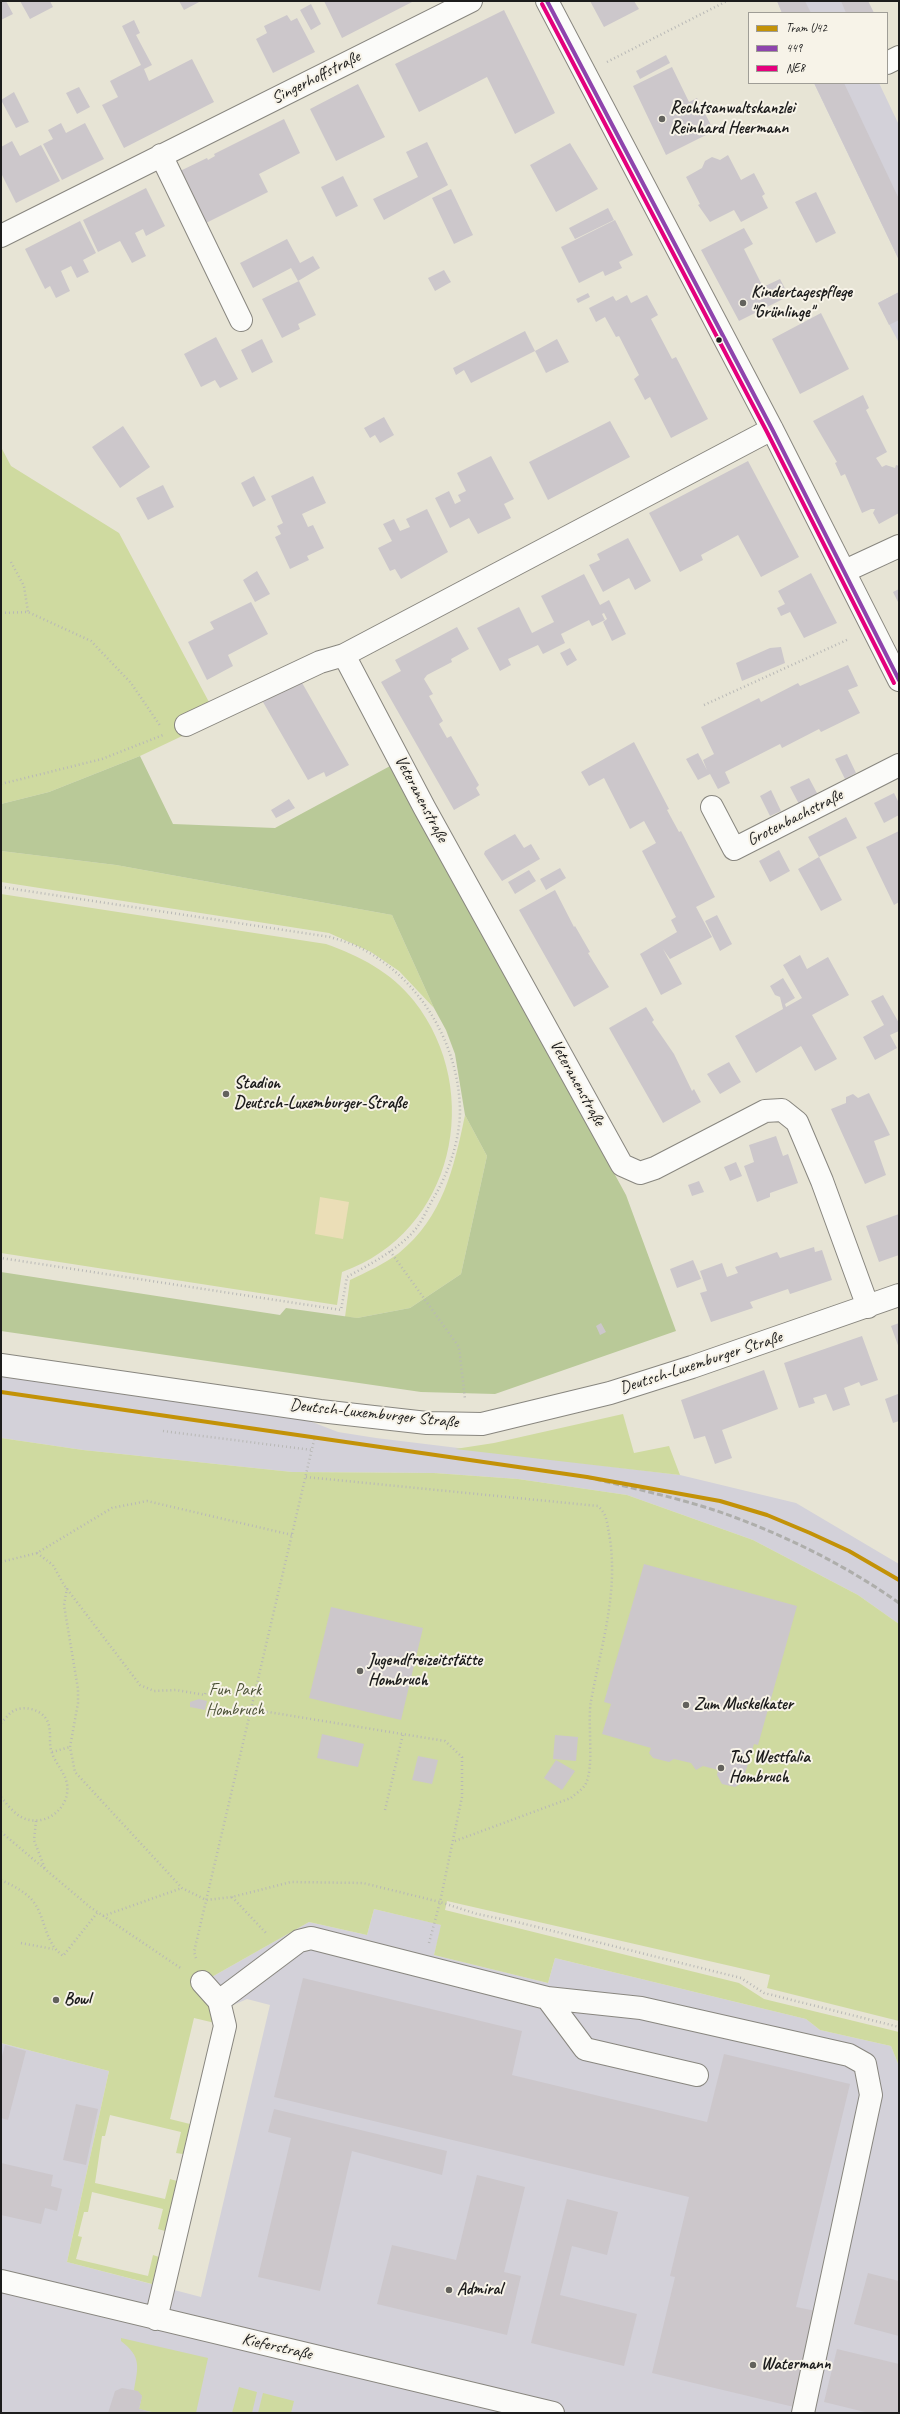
<!DOCTYPE html>
<html>
<head>
<meta charset="utf-8">
<style>
  body { margin:0 }
  #map { position:relative; width:900px; height:2414px; overflow:hidden; background:#e7e4d5; font-family:Caveat,sans-serif }
  canvas { display:block }
  .frame { position:absolute; inset:0; border:2px solid #1c1c1c; pointer-events:none }
  .legend { position:absolute; left:748px; top:12px; width:140px; height:72px; box-sizing:border-box; background:#f7f3e8; border:1px solid #9f9d96; margin:0; padding:5px 7px; list-style:none; font-size:12px; color:#1c1c1c }
  .legend li { display:flex; align-items:center; gap:8px; height:20px }
  .legend b { width:20px; border:1px solid #9f9d96 }
</style>
</head>
<body>
<div id="map">
<canvas width="900" height="2414"></canvas>
<div class="frame"></div>
<ul class="legend">
<li><b style="height:5px;background:#c39207"></b>Tram U42</li>
<li><b style="height:5px;background:#8e44ad"></b>449</li>
<li><b style="height:5px;background:#e5007d"></b>NE8</li>
</ul>
</div>
<script>
const context = document.querySelector('canvas').getContext('2d');
context.lineJoin = 'round';
function paint(path, color) {
  context.fillStyle = color;
  context.fill(path, 'evenodd');
}
function stroke(path, color, width, dash) {
  context.strokeStyle = color;
  context.lineWidth = width;
  context.lineCap = dash ? 'butt' : 'round';
  context.setLineDash(dash || []);
  context.stroke(path);
}
function drawText(font, color, halo, rows, align = 'center') {
  context.font = font + ' Caveat,sans-serif';
  context.lineWidth = 4;
  context.setLineDash([]);
  context.textBaseline = 'middle';
  context.strokeStyle = halo;
  context.fillStyle = color;
  for (const [text, x, y, turn = 0] of rows) {
    context.save();
    context.translate(x, y);
    context.rotate((+turn || 0) * Math.PI / 180);
    context.textAlign = isNaN(turn) ? turn : align;
    if (halo) context.strokeText(text, 0, 0);
    context.fillText(text, 0, 0);
    context.restore();
  }
}
paint(new Path2D(`
  M777 1H868L874 13H782Z
  M814 83H879L899 125 898 258Z
  M899 292V343L878 303Z
  M1 1376 307 1420 338 1432 376 1438 680 1475 796 1503 899 1564V1624L858 1595 753 1540 627 1495 518 1479 434 1473 292 1472 83 1450 1 1438Z
  M374 1909 442 1925 434 1955 548 1983 555 1958 806 2019 820 2030 891 2046 899 2066V2413H1V2043L109 2071 67 2262 201 2297 270 2005 247 1999 215 2013 194 1987 309 1922 367 1935Z`), '#d3d1d9');
paint(new Path2D(`
  M1 447 11 466 119 533 218 719 140 756 49 792 1 804Z
  M1 851 116 865 392 915 434 1008 399 971 371 952 329 933 1 882Z
  M1 894 326 944C360 956 391 972 414 1001 485 1091 454 1233 342 1272L337 1305 1 1253Z
  M465 1115 487 1156 461 1274 410 1308 357 1318 345 1317 350 1280C367 1272 384 1264 399 1253 443 1217 454 1168 465 1115Z
  M623 1414 634 1453 669 1446 680 1475 455 1449 494 1443Z
  M1 1438 83 1450 292 1472 434 1473 518 1479 627 1495 753 1540 858 1595 899 1624V2021L767 1988 770 1975 447 1901 445 1910 739 1983 764 1999 899 2032V2066L891 2046 820 2030 806 2019 555 1958 548 1983 434 1955 441 1925 374 1909 367 1935 309 1922 194 1987 212 2006 215 2023 194 2018 170 2119 190 2124 183 2154 176 2153 181 2132 110 2115 105 2136H102L95 2183 165 2199 170 2179 177 2181 165 2231 158 2229 163 2209 92 2192 88 2212H84L78 2236 82 2237 76 2259 148 2276 153 2255 159 2257 152 2284 67 2262 109 2071 1 2043Z
  M121 2338 208 2358 196 2413H156L139 2409 142 2396 134 2390C138 2367 142 2357 121 2341Z
  M239 2387 257 2392 252 2413H232Z
  M263 2393 294 2401 291 2413H258Z`), '#cfdaa0');
paint(new Path2D(`
  M140 756 173 824 275 828 392 765 626 1195 676 1331 495 1394 421 1392 1 1331V1272L280 1315 286 1308 357 1318 410 1308 461 1274 487 1156 465 1115 455 1054 446 1030 434 1008 392 915 116 865 1 851V804L49 792Z`), '#b9c998');
paint(new Path2D(`
  M320 1197 349 1202 343 1239 315 1234Z`), '#ebdeb7');
paint(new Path2D(`
  M1 1H6L13 14 1 20Z
  M20 1H50L53 7 30 19Z
  M179 1H201L184 10Z
  M324 1H414L342 38Z
  M590 1H634L639 9 604 27Z
  M777 1H805L811 13H782Z
  M841 1H868L874 13H846Z
  M311 4 321 24 311 30 300 10Z
  M504 10 555 113 515 134 487 77 419 112 395 64Z
  M287 15 291 21 297 18 315 52 273 73 256 39 267 33 264 26Z
  M134 20 140 33 136 35 152 65 144 69 149 81 192 59 214 102 124 148 102 105 118 97 110 81 141 65 122 26Z
  M666 55 670 63 640 79 636 71Z
  M672 67 689 102 697 98 714 131 666 155 633 86Z
  M814 83H844L899 199 898 258Z
  M358 84 385 137 336 161 310 109Z
  M79 87 90 107 77 114 66 93Z
  M14 92 29 122 16 128 1 100Z
  M284 119 300 153 259 174 268 192 206 223 180 171 207 158 208 160 215 156 214 154Z
  M61 123 66 133 85 123 104 159 62 180 43 144 53 139 48 130Z
  M12 141 20 156 41 145 60 181 16 203 1 173V147Z
  M427 142 448 185 384 220 373 199 418 177 406 152Z
  M570 143 598 189 556 212 530 165Z
  M728 155 741 180 754 173 765 194 762 196 768 208 741 222 734 210 710 222 698 205 700 204 686 177 702 168 705 161 712 157 720 160Z
  M343 176 358 206 336 217 321 187Z
  M146 188 165 226 146 236 143 229 135 233 146 256 132 263 120 241 98 252 83 220Z
  M451 189 473 235 454 244 432 198Z
  M816 192 836 233 816 243 795 202Z
  M608 208 614 220 575 239 569 228Z
  M615 220 633 255 619 262 622 268 605 276 603 271 579 283 561 247Z
  M80 221 96 253 83 260 89 272 77 278 71 266 61 271 70 291 56 298 50 286 45 289 25 249Z
  M744 228 753 244 744 249 763 287 780 279 789 296 739 321 701 250Z
  M287 239 300 263 313 256 320 268 298 281 291 268 253 288 240 263Z
  M444 270 451 282 435 291 428 278Z
  M299 281 316 315 298 324 300 329 282 338 262 299Z
  M899 292V320L889 325 878 303Z
  M588 293 590 297 578 303 576 299Z
  M627 295 631 303 647 295 658 315 651 319 672 359 676 357 708 419 671 438 650 397 645 400 634 379 639 375 619 336 616 337 605 317 596 322 589 308 613 296 616 301Z
  M821 313 849 369 800 394 772 339Z
  M525 331 535 351 471 383 464 370 456 375 453 368Z
  M216 337 238 379 220 388 215 380 201 387 184 354Z
  M262 339 273 362 252 373 241 350Z
  M557 339 569 362 546 373 535 351Z
  M863 395 869 408 866 410 887 452 876 458 882 467 886 465 895 468 896 465 899 466V513L879 524 873 513 875 509H871L862 513 845 474 841 476 835 463 837 462 813 421Z
  M384 417 394 435 380 443 375 435 370 438 364 428Z
  M610 421 630 457 548 500 529 462Z
  M123 426 150 467 120 488 92 447Z
  M491 456 514 499 504 504 511 518 478 534 469 518 450 528 435 498 449 491 455 504 461 501 458 495 466 491 457 473Z
  M748 461 799 557 761 577 738 535 701 555 703 560 680 572 649 513Z
  M254 476 266 500 253 507 241 483Z
  M313 476 326 503 302 514 308 527 313 525 324 548 307 556 309 560 290 569 275 537 281 534 277 526 283 523 271 496Z
  M163 485 174 507 148 520 136 498Z
  M427 509 448 552 401 579 395 569 390 571 378 548 392 541 383 524 394 519 400 531 410 527 406 519Z
  M628 538 651 581 635 590 629 578 614 586 608 574 614 586 603 592 589 565 600 560 597 554Z
  M257 571 270 594 255 602 243 580Z
  M811 573 837 623 804 638 790 612 781 616 777 608 785 604 778 591Z
  M584 574 600 605 609 600 626 634 612 641 603 622 607 619 604 613 602 614 605 620 592 626 589 620 561 634 565 643 543 654 538 645 508 659 511 665 500 671 477 628 519 607 532 633 554 622 541 596Z
  M899 589V604L893 592Z
  M251 602 268 634 228 655 233 666 207 680 188 642 214 629 210 622Z
  M457 627 469 649 451 659 452 662 427 675 424 679 433 694 429 696 443 721 439 724 447 738 451 736 479 785 476 788 480 795 454 810 381 682 401 671 395 660Z
  M781 647 785 663 742 681 736 663 770 648Z
  M570 648 577 660 567 666 560 653Z
  M848 665 858 686 848 690 860 713 821 732 819 729 782 748 780 744 725 772 730 783 718 789 710 774 698 780 686 759 698 753 707 770 703 760 714 754 701 727 759 698 761 702 798 683 800 686Z
  M301 681 349 765 326 777 324 772 308 780 263 702Z
  M634 742 669 809 667 810 679 832 681 831 715 897 696 907 712 937 670 959 663 949 682 984 661 995 640 954 677 932 671 920 676 917 642 851 656 843 644 821 630 829 604 778 589 786 581 772Z
  M847 754 856 773 845 779 835 759Z
  M809 778 818 795 799 804 790 787Z
  M771 790 781 811 770 816 760 796Z
  M894 793 899 803V815L884 823 874 803Z
  M289 799 295 808 276 818 271 810Z
  M846 817 857 838 819 857 808 837Z
  M899 831V902L894 905 866 847Z
  M515 834 524 848 531 844 540 859 502 881 484 854 485 851Z
  M779 850 790 871 770 882 759 861Z
  M819 857 842 900 821 911 798 869Z
  M560 868 566 878 546 890 540 879Z
  M529 870 536 881 515 894 508 882Z
  M555 890 574 927 575 926 590 952 588 953 609 987 574 1007 519 910Z
  M717 915 732 944 720 951 705 921Z
  M800 955 807 969 828 957 849 995 812 1015 837 1059 815 1071 801 1046 756 1073 735 1036 783 1009 780 997 775 995 770 986 783 978 795 998 785 1004 786 1007 802 998 783 965Z
  M883 995 899 1023V1031L890 1035 897 1048 875 1060 863 1037 884 1025 871 1001Z
  M646 1007 654 1020 652 1022 674 1054 692 1091 694 1089 701 1102 663 1123 609 1028Z
  M729 1062 741 1082 720 1094 707 1074Z
  M869 1093 890 1135 874 1141 886 1175 865 1184 831 1109 846 1103V1097L853 1094 858 1098Z
  M776 1136 783 1156 788 1154 798 1183 770 1193V1197L757 1202 744 1166 754 1162 749 1145Z
  M736 1162 742 1176 730 1181 724 1167Z
  M699 1181 704 1192 692 1196 688 1185Z
  M899 1214V1255L879 1262 866 1226Z
  M814 1247 815 1252 822 1250 832 1280 790 1294 788 1289 750 1302 753 1308 711 1322 700 1293 707 1291 700 1271 722 1263 727 1277 738 1273 735 1267 777 1252 780 1258Z
  M693 1260 701 1279 677 1288 670 1269Z
  M601 1323 606 1332 600 1335 596 1326Z
  M899 1323V1348L891 1326Z
  M862 1336 878 1380 861 1386 859 1382 844 1388 850 1405 833 1411 826 1394 813 1398 815 1403 799 1408 784 1363Z
  M764 1370 778 1409 722 1430 732 1458 715 1464 705 1436 694 1439 681 1400Z
  M898 1394 899 1421 893 1423 885 1399Z
  M644 1564 797 1606 758 1745 754 1744 742 1783 735 1787 722 1784 717 1775 718 1770 703 1766 696 1770 691 1763 674 1759 669 1762 653 1758 649 1753 651 1748 602 1734 611 1704 604 1702Z
  M331 1607 423 1628 401 1720 309 1698Z
  M199 1699 207 1701 205 1710 190 1707V1702Z
  M322 1734 364 1744 358 1767 317 1758Z
  M555 1735 578 1737 576 1761 553 1759Z
  M418 1756 438 1760 432 1784 412 1780Z
  M556 1760 575 1771 562 1790 544 1778Z
  M303 1978 522 2031 512 2075 707 2122 724 2054 850 2084 796 2307 816 2311 794 2407 652 2373 675 2277 670 2276 689 2197 274 2097Z
  M5 2045 26 2051 8 2120 1 2118V2060Z
  M76 2104 98 2109 86 2165 63 2160Z
  M274 2109 447 2151 442 2175 352 2151 320 2291 258 2277 291 2138 268 2132Z
  M1 2163 53 2175 51 2186 62 2189 57 2211 45 2208 41 2224 1 2215Z
  M477 2175 525 2187 504 2272 521 2276 507 2335 377 2304 392 2245 456 2260Z
  M567 2199 618 2212 607 2255 572 2246 560 2295 637 2314 624 2366 531 2343Z
  M868 2273 899 2281V2336L854 2324Z
  M837 2349 899 2364V2413H869L824 2402Z
  M122 2388 138 2391 142 2396 139 2409 153 2413H108L115 2391Z`), '#ccc7cb');
const minor = new Path2D(`
  M547 1 772 429 899 680
  M887 63 899 57
  M161 155 241 320
  M1 236 471 1
  M845 571 899 546
  M344 655 424 807 622 1165 640 1173 655 1168 765 1111 782 1110 797 1122 822 1181 868 1307
  M186 725 320 662 344 655 772 429
  M712 807 734 849 899 765
  M1 1365 320 1411 427 1423 482 1424 610 1393 692 1367 899 1295
  M547 1998 585 2049 697 2075
  M219 2001 299 1941 311 1938 547 1998 641 2008 849 2055 865 2064 871 2095 803 2413
  M1 2281 553 2413
  M156 2319 225 2026 219 2001 202 1982`);
stroke(minor, '#88867f', 24);
stroke(new Path2D(`
  M607 62 727 1
  M11 562 24 586 28 612
  M1 613 28 612 91 641 131 683 161 727
  M704 705 849 639
  M1 784 102 759 163 735
  M1 887 330 937C340 940 350 943 359 947 420 978 460 1045 460 1113 459 1143 448 1174 433 1199 427 1209 422 1222 414 1231 396 1251 370 1264 347 1277L341 1310 1 1258
  M390 1251 459 1347 465 1399
  M163 1431 312 1450
  M306 1477 598 1506C608 1515 607 1525 610 1539 618 1595 601 1646 591 1701 587 1724 595 1768 585 1785 582 1790 575 1794 571 1798L455 1841
  M37 1553 53 1565 64 1585 140 1685 154 1691 176 1690 205 1695 206 1691
  M1 1562 37 1553 112 1508 147 1501 292 1535
  M67 1588 64 1605 78 1689V1703L70 1747 75 1772 182 1888 206 1900 232 1897 291 1882 363 1883 440 1902 462 1797V1757L445 1741 250 1709
  M1 1723C5 1719 9 1713 15 1710 28 1705 46 1711 49 1726 51 1734 49 1742 51 1750 54 1762 65 1772 67 1784 71 1807 46 1828 23 1818 14 1814 7 1804 1 1797
  M52 1752 70 1747
  M385 1810 403 1734
  M36 1821 34 1840 45 1869
  M1 1832 90 1907 182 1969
  M1 1880C12 1885 24 1891 32 1900 46 1916 43 1941 63 1956L97 1913
  M232 1897 266 1933
  M103 1916 182 1888
  M21 1943 53 1949
  M429 1943 440 1902 477 1914 521 1923 741 1978 764 1993 899 2027
  M196 1958 194 1952 315 1436`), '#b8b8b6', 2.5, [1, 3]);
stroke(minor, '#fbfbf9', 22);
stroke(new Path2D(`
  M587 1477C631 1488 675 1497 717 1511 781 1533 844 1564 899 1603`), '#aeaeab', 3, [6, 3]);
stroke(new Path2D(`
  M547 1 772 429 899 680`), '#8e44ad', 4);
stroke(new Path2D(`
  M542 4 767 432 894 683`), '#e5007d', 4);
stroke(new Path2D(`
  M1 1392 587 1477 720 1501 767 1515 810 1533 849 1551 899 1580`), '#c39207', 4);
for (const [x, y, r, color] of [
  [662,119,4,"#63625d"],
  [743,303,4,"#63625d"],
  [719,340,3.5,"#1c1c1c"],
  [226,1094,4,"#63625d"],
  [360,1671,4,"#63625d"],
  [686,1705,4,"#63625d"],
  [721,1768,4,"#63625d"],
  [56,2000,4,"#63625d"],
  [449,2290,4,"#63625d"],
  [753,2365,4,"#63625d"]
]) {
  const dot = new Path2D();
  dot.arc(x, y, r, 0, 2 * Math.PI);
  context.fillStyle = color;
  context.fill(dot);
  stroke(dot, '#f7f3e8', 1.5);
}
drawText('17px', '#1c1c1c', '#f7f3e8', [
  ["Singerhoffstraße",316,78,-27],
  ["Veteranenstraße",421,799,62],
  ["Grotenbachstraße",795,818,-27],
  ["Veteranenstraße",577,1083,61],
  ["Deutsch-Luxemburger Straße",701,1363,-18],
  ["Deutsch-Luxemburger Straße",374,1414,6],
  ["Kieferstraße",277,2347,13]
]);
drawText('bold 17px', '#1c1c1c', '#f7f3e8', [
  ["Rechtsanwaltskanzlei",670,109],
  ["Reinhard Heermann",670,129],
  ["Kindertagespflege",751,293],
  ["\"Grünlinge\"",751,313],
  ["Stadion",234,1084],
  ["Deutsch-Luxemburger-Straße",234,1104],
  ["Jugendfreizeitstätte",368,1661],
  ["Hombruch",368,1681],
  ["Zum Muskelkater",694,1705],
  ["TuS Westfalia",729,1758],
  ["Hombruch",729,1778],
  ["Bowl",64,2000],
  ["Admiral",457,2290],
  ["Watermann",761,2365]
], 'left');
drawText('17px', '#4c5237', '#f7f3e8', [
  ["Fun Park",235,1691],
  ["Hombruch",235,1711]
]);
</script>
</body>
</html>
